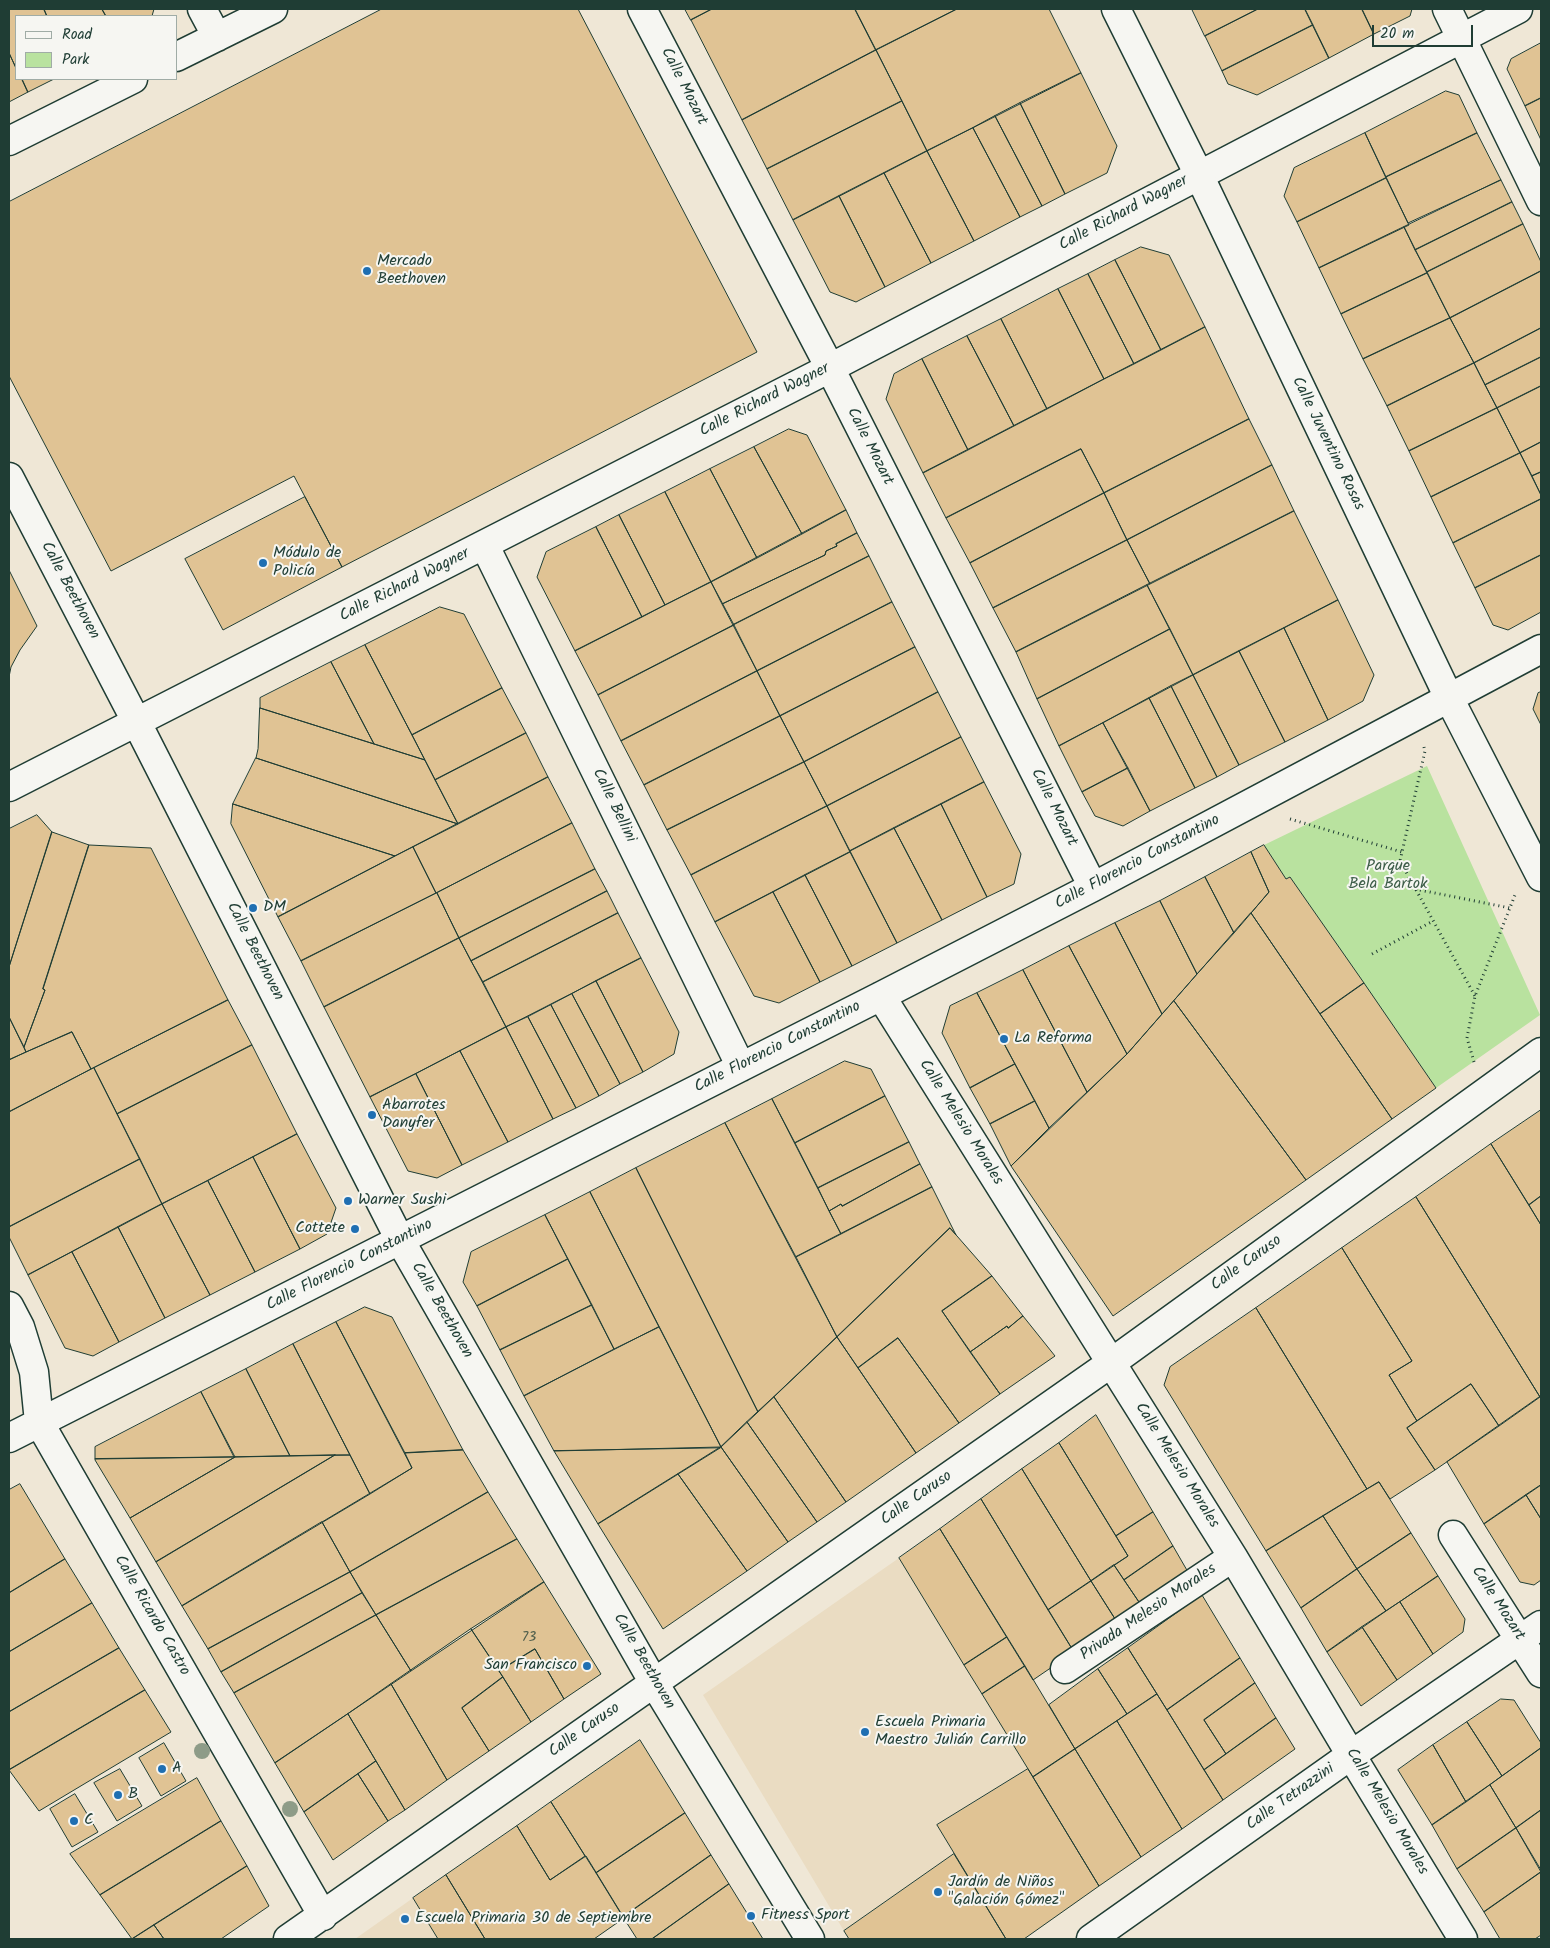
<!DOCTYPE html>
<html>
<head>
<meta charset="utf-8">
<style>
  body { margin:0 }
  #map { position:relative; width:1550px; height:1948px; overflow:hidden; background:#efe7d6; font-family:Kalam,sans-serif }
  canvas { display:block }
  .frame { position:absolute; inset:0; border:10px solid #1f3d34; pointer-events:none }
  .legend { position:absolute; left:15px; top:15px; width:162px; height:65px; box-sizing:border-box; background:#f6f6f2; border:1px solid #a0aca6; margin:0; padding:6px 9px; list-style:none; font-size:15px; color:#1f3d34 }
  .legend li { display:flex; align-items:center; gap:10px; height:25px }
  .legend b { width:25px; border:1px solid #a0aca6 }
  .scale { position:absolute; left:1372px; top:25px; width:101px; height:22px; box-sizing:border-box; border:2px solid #1f3d34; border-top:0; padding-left:6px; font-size:15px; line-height:18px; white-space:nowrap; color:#1f3d34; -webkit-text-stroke:4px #f6f6f2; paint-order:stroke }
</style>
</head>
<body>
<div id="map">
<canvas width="1550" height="1948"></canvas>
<div class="frame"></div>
<ul class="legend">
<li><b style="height:6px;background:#f6f6f2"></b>Road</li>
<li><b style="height:14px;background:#b9e29f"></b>Park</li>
</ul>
<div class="scale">20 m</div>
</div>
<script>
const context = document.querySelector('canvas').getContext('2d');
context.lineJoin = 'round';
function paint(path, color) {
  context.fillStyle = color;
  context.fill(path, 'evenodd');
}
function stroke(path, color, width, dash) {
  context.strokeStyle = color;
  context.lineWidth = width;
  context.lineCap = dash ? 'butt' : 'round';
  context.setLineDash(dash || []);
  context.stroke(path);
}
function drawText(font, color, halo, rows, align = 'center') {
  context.font = font + ' Kalam,sans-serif';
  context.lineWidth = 4;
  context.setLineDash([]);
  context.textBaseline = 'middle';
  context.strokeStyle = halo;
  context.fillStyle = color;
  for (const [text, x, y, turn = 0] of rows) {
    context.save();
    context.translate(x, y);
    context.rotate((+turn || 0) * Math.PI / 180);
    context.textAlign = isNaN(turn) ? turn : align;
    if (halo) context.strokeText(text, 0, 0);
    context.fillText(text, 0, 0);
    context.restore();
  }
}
paint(new Path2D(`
  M899 1558 1028 1769 937 1825 954 1854 844 1931 703 1695Z
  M413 1898 438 1939H355Z`), '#eadcc2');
paint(new Path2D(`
  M1427 766 1540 1015 1436 1088 1290 877 1286 879 1264 845Z`), '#b9e29f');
const building = new Path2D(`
  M9 9H44L47 16H16V68L9 53Z
  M44 9H102L106 16H47Z
  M102 9H154L152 16H106Z
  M382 9H578L757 352 342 567 294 476 111 571 9 376V202Z
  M685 9H712L691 20Z
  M712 9H855L876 50 742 120 691 20Z
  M855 9H957L876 50Z
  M957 9H1049L1081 73 927 151 876 50Z
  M1192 9H1258L1205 36Z
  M1258 9H1305L1313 25 1222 71 1205 36Z
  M1305 9H1362L1374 34 1329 58Z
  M1362 9H1412L1410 16 1374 34Z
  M1313 25 1329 58 1257 95 1228 84 1222 71Z
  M1541 43V98L1525 106 1507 69 1511 59Z
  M876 50 902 101 767 169 742 120Z
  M9 53 16 68V79H22L28 92 9 102Z
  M1081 73 1117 146 1107 173 1065 194 1020 103Z
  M22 79H54L28 92Z
  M1446 91 1459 95 1477 133 1386 177 1365 133Z
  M1541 98V140L1525 106Z
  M902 101 927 151 793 220 767 169Z
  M1020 103 1065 194 1042 206 995 116Z
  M995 116 1042 206 1020 217 973 128Z
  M973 128 1020 217 974 241 927 151Z
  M1365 133 1386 178 1297 222 1284 196 1294 168Z
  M1477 133 1501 180 1408 223 1386 177Z
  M927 151 974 241 931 263 884 173Z
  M884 173 931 263 885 287 839 196Z
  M1386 178 1409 225 1319 268 1297 222Z
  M1501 180 1512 202 1415 250 1404 227Z
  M839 196 885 287 856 302 830 292 793 220Z
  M1512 202 1523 224 1427 272 1415 250Z
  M1523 224 1541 262V271L1450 318 1427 272Z
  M1404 227 1427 273 1341 314 1319 268Z
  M1141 247 1169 255 1205 327 1161 350 1115 260Z
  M1115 260 1161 350 1134 364 1088 274Z
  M1541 271V328L1474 363 1450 318Z
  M1427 273 1450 318 1363 359 1341 314Z
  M1088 274 1134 364 1104 379 1058 289Z
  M1058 289 1104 379 1047 409 1001 319Z
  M1450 318 1474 363 1387 406 1363 359Z
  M1001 319 1047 409 1014 426 967 336Z
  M1205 327 1249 419 1104 493 1081 449 946 518 923 473Z
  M1541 328V357L1485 385 1474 363Z
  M967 336 1014 426 968 450 922 359Z
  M1541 357V386L1497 408 1485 385Z
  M922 359 968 450 923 473 886 399 894 374Z
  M1474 363 1497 408 1409 451 1387 406Z
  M1541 386V442L1520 453 1497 408Z
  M1497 408 1520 453 1431 497 1409 451Z
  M1249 419 1272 465 1127 540 1104 493Z
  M789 429 807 435 846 510 802 534 754 447Z
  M1541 442V472L1532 476 1520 453Z
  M754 447 802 534 757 558 710 469Z
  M1081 449 1104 493 970 563 946 518Z
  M1520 453 1541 495V499L1453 543 1431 497Z
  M1272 465 1294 511 1150 584 1127 540Z
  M710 469 757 558 711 582 665 492Z
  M1541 472V495L1532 476Z
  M665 492 711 582 665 605 619 515Z
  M1104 493 1127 540 993 608 970 563Z
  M305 497 342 567 223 630 185 559Z
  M1541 499V555L1475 588 1453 543Z
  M846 510 857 533 836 544 837 546 826 551 825 555 722 604 711 582Z
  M1294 511 1338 600 1193 675 1147 585Z
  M619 515 665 605 642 617 596 527Z
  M596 527 642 617 575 651 537 577 546 552Z
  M857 533 869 556 733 625 722 604 825 555 826 551 837 546 836 544Z
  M1127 540 1150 584 1016 652 993 608Z
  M1541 555V612L1508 630 1493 625 1475 588Z
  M869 556 892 602 757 671 733 625Z
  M9 570 37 626 20 650 11 667 9 677Z
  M711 582 734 625 598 695 575 651Z
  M1147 585 1170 629 1037 699 1016 652Z
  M1338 600 1374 675 1363 701 1328 720 1284 628Z
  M892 602 915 647 780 716 757 671Z
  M440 607 464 614 502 688 412 735 365 645Z
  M734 625 757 671 621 741 598 695Z
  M1284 628 1328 720 1285 742 1239 651Z
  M1170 629 1193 675 1059 746 1037 699Z
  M365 645 412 735 425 760 374 744 331 662Z
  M915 647 938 692 804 762 780 716Z
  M1239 651 1285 742 1239 765 1193 675Z
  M331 662 374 744 260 708V698Z
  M757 671 780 716 644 785 621 741Z
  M1193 675 1239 765 1217 777 1171 686Z
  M1171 686 1217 777 1195 788 1149 698Z
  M502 688 526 733 435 780 412 735Z
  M938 692 961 737 827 806 804 762Z
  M1541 692V725L1533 709 1538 693Z
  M1149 698 1195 788 1150 811 1103 723Z
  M260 708 425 760 458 824 256 758 258 749Z
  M780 716 804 762 667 830 644 785Z
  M1103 723 1128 768 1082 792 1059 746Z
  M526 733 548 777 458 824 435 780Z
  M961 737 984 782 850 851 827 806Z
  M256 758 458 824 395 856 233 804Z
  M804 762 827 806 691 875 667 830Z
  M1128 768 1150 811 1123 826 1095 816 1082 792Z
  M548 777 572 823 436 893 413 847Z
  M984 782 1021 854 1014 884 987 897 941 804Z
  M233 804 395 856 278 917 231 824Z
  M941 804 987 897 942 920 894 828Z
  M827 806 850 852 715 922 691 875Z
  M37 815 52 832 9 967V829Z
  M572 823 595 869 459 938 437 893Z
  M894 828 942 920 897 943 850 851Z
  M52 832 89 845 43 989 45 990 24 1047 9 1017V967Z
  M89 845 151 848 228 1000 91 1069 72 1032 26 1052 24 1047 45 990 43 989Z
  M1264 845 1286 879 1290 877 1364 983 1320 1014 1251 913 1269 892 1251 852Z
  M413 847 436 893 301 961 278 917Z
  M850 852 897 943 852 966 805 875Z
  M1251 852 1269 892 1234 933 1205 877Z
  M595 869 607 891 471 961 459 938Z
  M805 875 852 966 820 982 773 892Z
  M1205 877 1234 933 1197 974 1160 901Z
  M607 891 618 913 483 982 471 961Z
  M773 892 820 982 779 1003 754 996 715 922Z
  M437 893 459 938 324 1007 301 961Z
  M1160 901 1197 974 1162 1014 1115 923Z
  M618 913 641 958 506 1027 483 982Z
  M1251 913 1392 1119 1306 1180 1174 1001Z
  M1115 923 1162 1014 1127 1054 1069 946Z
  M459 938 506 1027 370 1097 324 1007Z
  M1069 946 1127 1054 1087 1092 1023 970Z
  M641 958 679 1032 674 1054 643 1072 596 981Z
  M1023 970 1087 1092 1049 1128 977 993Z
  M596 981 643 1072 620 1084 572 994Z
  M1364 983 1436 1088 1392 1119 1320 1014Z
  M977 993 1015 1064 970 1088 942 1033 950 1006Z
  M572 994 620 1084 599 1096 551 1005Z
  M228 1000 252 1045 117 1114 94 1068Z
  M1174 1001 1306 1180 1113 1316 1011 1166 1127 1054Z
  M551 1005 599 1096 576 1108 528 1017Z
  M9 1017 26 1052 9 1060Z
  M528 1017 576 1108 553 1119 506 1027Z
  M506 1027 553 1119 508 1142 460 1051Z
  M72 1032 91 1069 9 1112V1060Z
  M252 1045 297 1134 162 1204 117 1114Z
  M460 1051 508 1142 462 1165 416 1074Z
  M845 1061 871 1069 885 1096 795 1143 772 1099Z
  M1015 1064 1035 1101 990 1124 970 1088Z
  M94 1068 140 1159 9 1227V1112Z
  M416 1074 462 1165 437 1178 408 1171 370 1097Z
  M885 1096 909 1142 818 1188 795 1143Z
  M772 1099 841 1234 796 1257 725 1123Z
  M1035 1101 1049 1128 1011 1166 990 1124Z
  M1541 1110V1196L1529 1205 1491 1144Z
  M725 1123 837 1337 758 1412 636 1168Z
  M297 1134 336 1208 327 1234 300 1249 253 1157Z
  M909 1142 920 1164 842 1206 841 1204 829 1211 818 1188Z
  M1491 1144 1541 1225V1396L1540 1397 1416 1197Z
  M253 1157 300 1249 255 1272 208 1181Z
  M140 1159 162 1204 28 1275 9 1237V1227Z
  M920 1164 932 1187 841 1234 829 1211 841 1204 842 1206Z
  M636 1168 758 1412 721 1447 590 1192Z
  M208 1181 255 1272 210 1295 162 1204Z
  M932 1187 956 1235 950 1228 837 1337 796 1257Z
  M590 1192 659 1327 614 1349 545 1215Z
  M1541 1196V1225L1529 1205Z
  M1416 1197 1540 1397 1499 1426 1471 1384 1417 1421 1389 1375 1412 1361 1342 1248Z
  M162 1204 210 1295 165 1318 118 1227Z
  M545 1215 568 1259 477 1306 463 1282 471 1252Z
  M118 1227 165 1318 119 1342 72 1252Z
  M950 1228 992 1276 942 1311 1000 1394 959 1423 898 1338 858 1368 837 1337Z
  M1342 1248 1412 1361 1389 1375 1417 1421 1407 1428 1435 1470 1390 1499 1379 1482 1367 1489 1256 1308Z
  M72 1252 119 1342 93 1356 65 1348 28 1275Z
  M568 1259 592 1305 500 1350 477 1306Z
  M992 1276 1023 1316 1008 1328 1007 1326 970 1352 942 1311Z
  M592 1305 614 1349 524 1396 500 1350Z
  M365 1307 392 1317 463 1450 405 1453 336 1322Z
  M1256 1308 1367 1489 1266 1551 1164 1385 1170 1367Z
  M1023 1316 1055 1356 1000 1394 970 1352 1007 1326 1008 1328Z
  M336 1322 412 1468 370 1494 293 1344Z
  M659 1327 721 1447 554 1451 524 1396Z
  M837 1337 916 1453 846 1502 774 1397Z
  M898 1338 959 1423 916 1453 858 1368Z
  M293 1344 350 1455 290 1456 246 1369Z
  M246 1369 290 1456 235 1457 201 1392Z
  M1471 1384 1499 1426 1435 1470 1407 1428Z
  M201 1392 234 1457 95 1459V1447Z
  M1541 1396V1485L1484 1524 1447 1462Z
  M774 1397 846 1502 817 1522 747 1422Z
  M1096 1415 1153 1512 1116 1536 1059 1443Z
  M747 1422 817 1522 788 1542 721 1447Z
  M1059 1443 1128 1556 1091 1581 1022 1469Z
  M721 1447 788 1542 747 1571 678 1474Z
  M720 1448 598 1524 554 1451Z
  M463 1450 488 1492 350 1572 322 1522 412 1468 405 1453Z
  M335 1455H350L370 1494 182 1606 156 1562Z
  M335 1455 156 1562 130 1518 235 1457Z
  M235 1457 130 1518 95 1460V1459Z
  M1022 1469 1091 1581 1048 1610 981 1499Z
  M678 1474 747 1571 663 1629 598 1524Z
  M1379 1482 1411 1533 1357 1569 1323 1516Z
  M20 1484 65 1559 9 1593V1490Z
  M1541 1485V1519L1526 1495Z
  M488 1492 517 1539 376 1615 350 1572Z
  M1526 1495 1541 1519V1580L1534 1585 1520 1582 1484 1524Z
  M981 1499 1074 1652 1033 1680 940 1529Z
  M1153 1512 1173 1546 1124 1580 1114 1565 1128 1556 1116 1536Z
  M1323 1516 1357 1569 1301 1608 1266 1551Z
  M322 1522 350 1572 208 1649 182 1606Z
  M940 1529 1007 1637 964 1665 899 1558Z
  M1411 1533 1438 1576 1386 1611 1357 1569Z
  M517 1539 544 1582 411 1671 376 1615Z
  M1173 1546 1188 1572 1141 1605 1124 1580Z
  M65 1559 92 1603 9 1652V1593Z
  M1114 1565 1141 1605 1117 1622 1091 1581Z
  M1357 1569 1386 1611 1327 1652 1301 1608Z
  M350 1572 362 1593 221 1672 208 1649Z
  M1438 1576 1465 1619 1463 1632 1433 1654 1400 1602Z
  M1091 1581 1117 1622 1074 1652 1048 1610Z
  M544 1582 601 1674 564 1699 535 1649 499 1671 471 1629Z
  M362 1593 376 1615 234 1693 221 1672Z
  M1202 1595 1240 1658 1167 1710 1128 1648Z
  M1400 1602 1433 1654 1397 1680 1362 1627Z
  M92 1603 119 1648 9 1712V1652Z
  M376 1615 411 1671 275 1763 234 1693Z
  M1362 1627 1397 1680 1361 1706 1327 1652Z
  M471 1629 503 1677 462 1708 489 1751 447 1780 391 1684Z
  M1007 1637 1025 1666 982 1694 964 1665Z
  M119 1648 145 1690 9 1770V1712Z
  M1128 1648 1157 1694 1127 1714 1098 1669Z
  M535 1649 564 1699 531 1722 499 1671Z
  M1240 1658 1255 1683 1204 1720 1226 1754 1204 1770 1167 1710Z
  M1025 1666 1075 1749 1033 1777 982 1694Z
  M1098 1669 1127 1714 1075 1749 1049 1705Z
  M503 1677 531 1722 489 1751 462 1708Z
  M1255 1683 1276 1718 1226 1754 1204 1720Z
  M391 1684 447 1780 405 1810 348 1714Z
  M145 1690 171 1732 39 1811 9 1770Z
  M1157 1694 1223 1800 1182 1829 1117 1721Z
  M1501 1699 1514 1700 1541 1743V1748L1502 1776 1467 1722Z
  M348 1714 376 1761 304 1812 275 1763Z
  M1276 1718 1295 1749 1223 1800 1204 1770Z
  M1117 1721 1182 1829 1141 1857 1075 1749Z
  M1467 1722 1502 1776 1466 1802 1433 1745Z
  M640 1740 685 1813 596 1873 551 1802Z
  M164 1743 186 1781 161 1796 139 1758Z
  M1433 1745 1466 1802 1432 1825 1398 1770Z
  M1541 1748V1810L1516 1828 1490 1785Z
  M1075 1749 1141 1857 1099 1886 1033 1777Z
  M376 1761 405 1810 388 1821 358 1774Z
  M120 1769 142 1806 117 1821 94 1783Z
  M1028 1769 1099 1886 1024 1939H1006L937 1825Z
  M358 1774 388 1821 333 1860 304 1812Z
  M197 1778 221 1821 100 1895 70 1854Z
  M1490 1785 1516 1828 1457 1869 1432 1825Z
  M75 1794 98 1832 72 1847 50 1809Z
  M551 1802 585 1856 550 1880 517 1826Z
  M1541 1810V1870L1516 1828Z
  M685 1813 711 1855 623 1917 596 1873Z
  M221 1821 247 1866 132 1939 100 1895Z
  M517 1826 550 1880 586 1856 624 1918 594 1939H485L446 1875Z
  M1516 1828 1541 1872 1484 1912 1457 1869Z
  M954 1854 1006 1939H849L844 1931Z
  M711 1855 729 1884 652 1939H637L623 1917Z
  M247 1866 269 1906 221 1939H164L154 1925Z
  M1541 1872V1935L1535 1939H1500L1484 1912Z
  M446 1875 485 1939H438L413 1898Z
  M729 1884 763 1939H652Z
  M154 1925 164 1939H132Z`);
paint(building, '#e0c394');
stroke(building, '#1f3d34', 1);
const street = new Path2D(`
  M202 9 217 37
  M642 9 830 368 1093 887
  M1447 9 1541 201
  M176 57 273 9
  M9 141 133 79
  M9 477 136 721 400 1240 654 1683 810 1939
  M485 546 741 1067
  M9 787 830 368 1518 9
  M881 996 1233 1557 1351 1755 1463 1939
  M9 1306 20 1327 34 1372 39 1422 323 1916
  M9 1438 881 996 1093 887 1449 698
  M1453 1535 1541 1673
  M1065 1669 1233 1557
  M288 1939 1111 1363 1541 1052
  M1091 1939 1351 1755 1541 1625`);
const secondary = new Path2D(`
  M1116 9 1199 175 1449 698 1541 877
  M1449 698 1541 649`);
stroke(street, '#1f3d34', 31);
stroke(secondary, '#1f3d34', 31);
stroke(new Path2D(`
  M1424 747 1425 751 1400 861 1475 996
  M1290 819 1402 852
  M1415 889 1510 908
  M1372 954 1433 921
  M1474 1062 1467 1038 1475 996 1515 895`), '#1f3d34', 3, [1, 4]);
stroke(street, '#f6f6f2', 28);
stroke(secondary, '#f6f6f2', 28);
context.fillStyle = '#8e9c88';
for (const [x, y] of [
  [202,1751],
  [290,1809]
]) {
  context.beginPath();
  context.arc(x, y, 8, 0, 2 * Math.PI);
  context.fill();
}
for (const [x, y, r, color] of [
  [367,271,5,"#1f6fb2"],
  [263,563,5,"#1f6fb2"],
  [253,908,5,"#1f6fb2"],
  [1004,1039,5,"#1f6fb2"],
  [372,1115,5,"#1f6fb2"],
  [348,1201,5,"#1f6fb2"],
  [355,1229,5,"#1f6fb2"],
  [587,1666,5,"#1f6fb2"],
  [865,1732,5,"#1f6fb2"],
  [162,1769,5,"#1f6fb2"],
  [118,1795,5,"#1f6fb2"],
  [74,1821,5,"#1f6fb2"],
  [938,1892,5,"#1f6fb2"],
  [751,1916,5,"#1f6fb2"],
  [405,1919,5,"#1f6fb2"]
]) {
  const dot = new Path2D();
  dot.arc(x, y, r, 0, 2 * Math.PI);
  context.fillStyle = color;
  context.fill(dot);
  stroke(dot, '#f6f6f2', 2);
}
drawText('14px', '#4f5e4c', null, [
  ["73",529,1639]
]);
drawText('16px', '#1f3d34', '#f6f6f2', [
  ["Calle Mozart",683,87,63],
  ["Calle Richard Wagner",1124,214,-28],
  ["Calle Richard Wagner",765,401,-27],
  ["Calle Juventino Rosas",1327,444,64],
  ["Calle Mozart",869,447,63],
  ["Calle Richard Wagner",405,586,-27],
  ["Calle Beethoven",69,591,62],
  ["Calle Bellini",613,806,64],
  ["Calle Mozart",1053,808,63],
  ["Calle Florencio Constantino",1138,863,-28],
  ["Calle Beethoven",254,952,63],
  ["Calle Florencio Constantino",778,1048,-27],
  ["Calle Melesio Morales",960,1123,58],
  ["Calle Caruso",1247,1264,-36],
  ["Calle Florencio Constantino",350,1266,-27],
  ["Calle Beethoven",441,1311,60],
  ["Calle Melesio Morales",1176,1466,58],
  ["Calle Caruso",917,1499,-35],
  ["Calle Mozart",1497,1604,57],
  ["Privada Melesio Morales",1149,1613,-34],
  ["Calle Ricardo Castro",151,1616,60],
  ["Calle Beethoven",643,1662,60],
  ["Calle Caruso",585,1731,-35],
  ["Calle Tetrazzini",1291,1798,-35],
  ["Calle Melesio Morales",1386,1812,59]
]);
drawText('16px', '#1f3d34', '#f6f6f2', [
  ["Mercado",377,262],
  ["Beethoven",377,280],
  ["Módulo de",273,554],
  ["Policía",273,572],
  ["DM",263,908],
  ["La Reforma",1014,1039],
  ["Abarrotes",382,1106],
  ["Danyfer",382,1124],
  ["Warner Sushi",358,1201],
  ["Cottete",345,1229,"right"],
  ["San Francisco",577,1666,"right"],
  ["Escuela Primaria",875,1723],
  ["Maestro Julián Carrillo",875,1741],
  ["A",172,1769],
  ["B",128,1795],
  ["C",84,1821],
  ["Jardín de Niños",948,1883],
  ["\"Galación Gómez\"",948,1901],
  ["Fitness Sport",761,1916],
  ["Escuela Primaria 30 de Septiembre",415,1919]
], 'left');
drawText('16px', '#3e5e49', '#f6f6f2', [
  ["Parque",1388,867],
  ["Bela Bartok",1388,885]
]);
</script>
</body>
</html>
